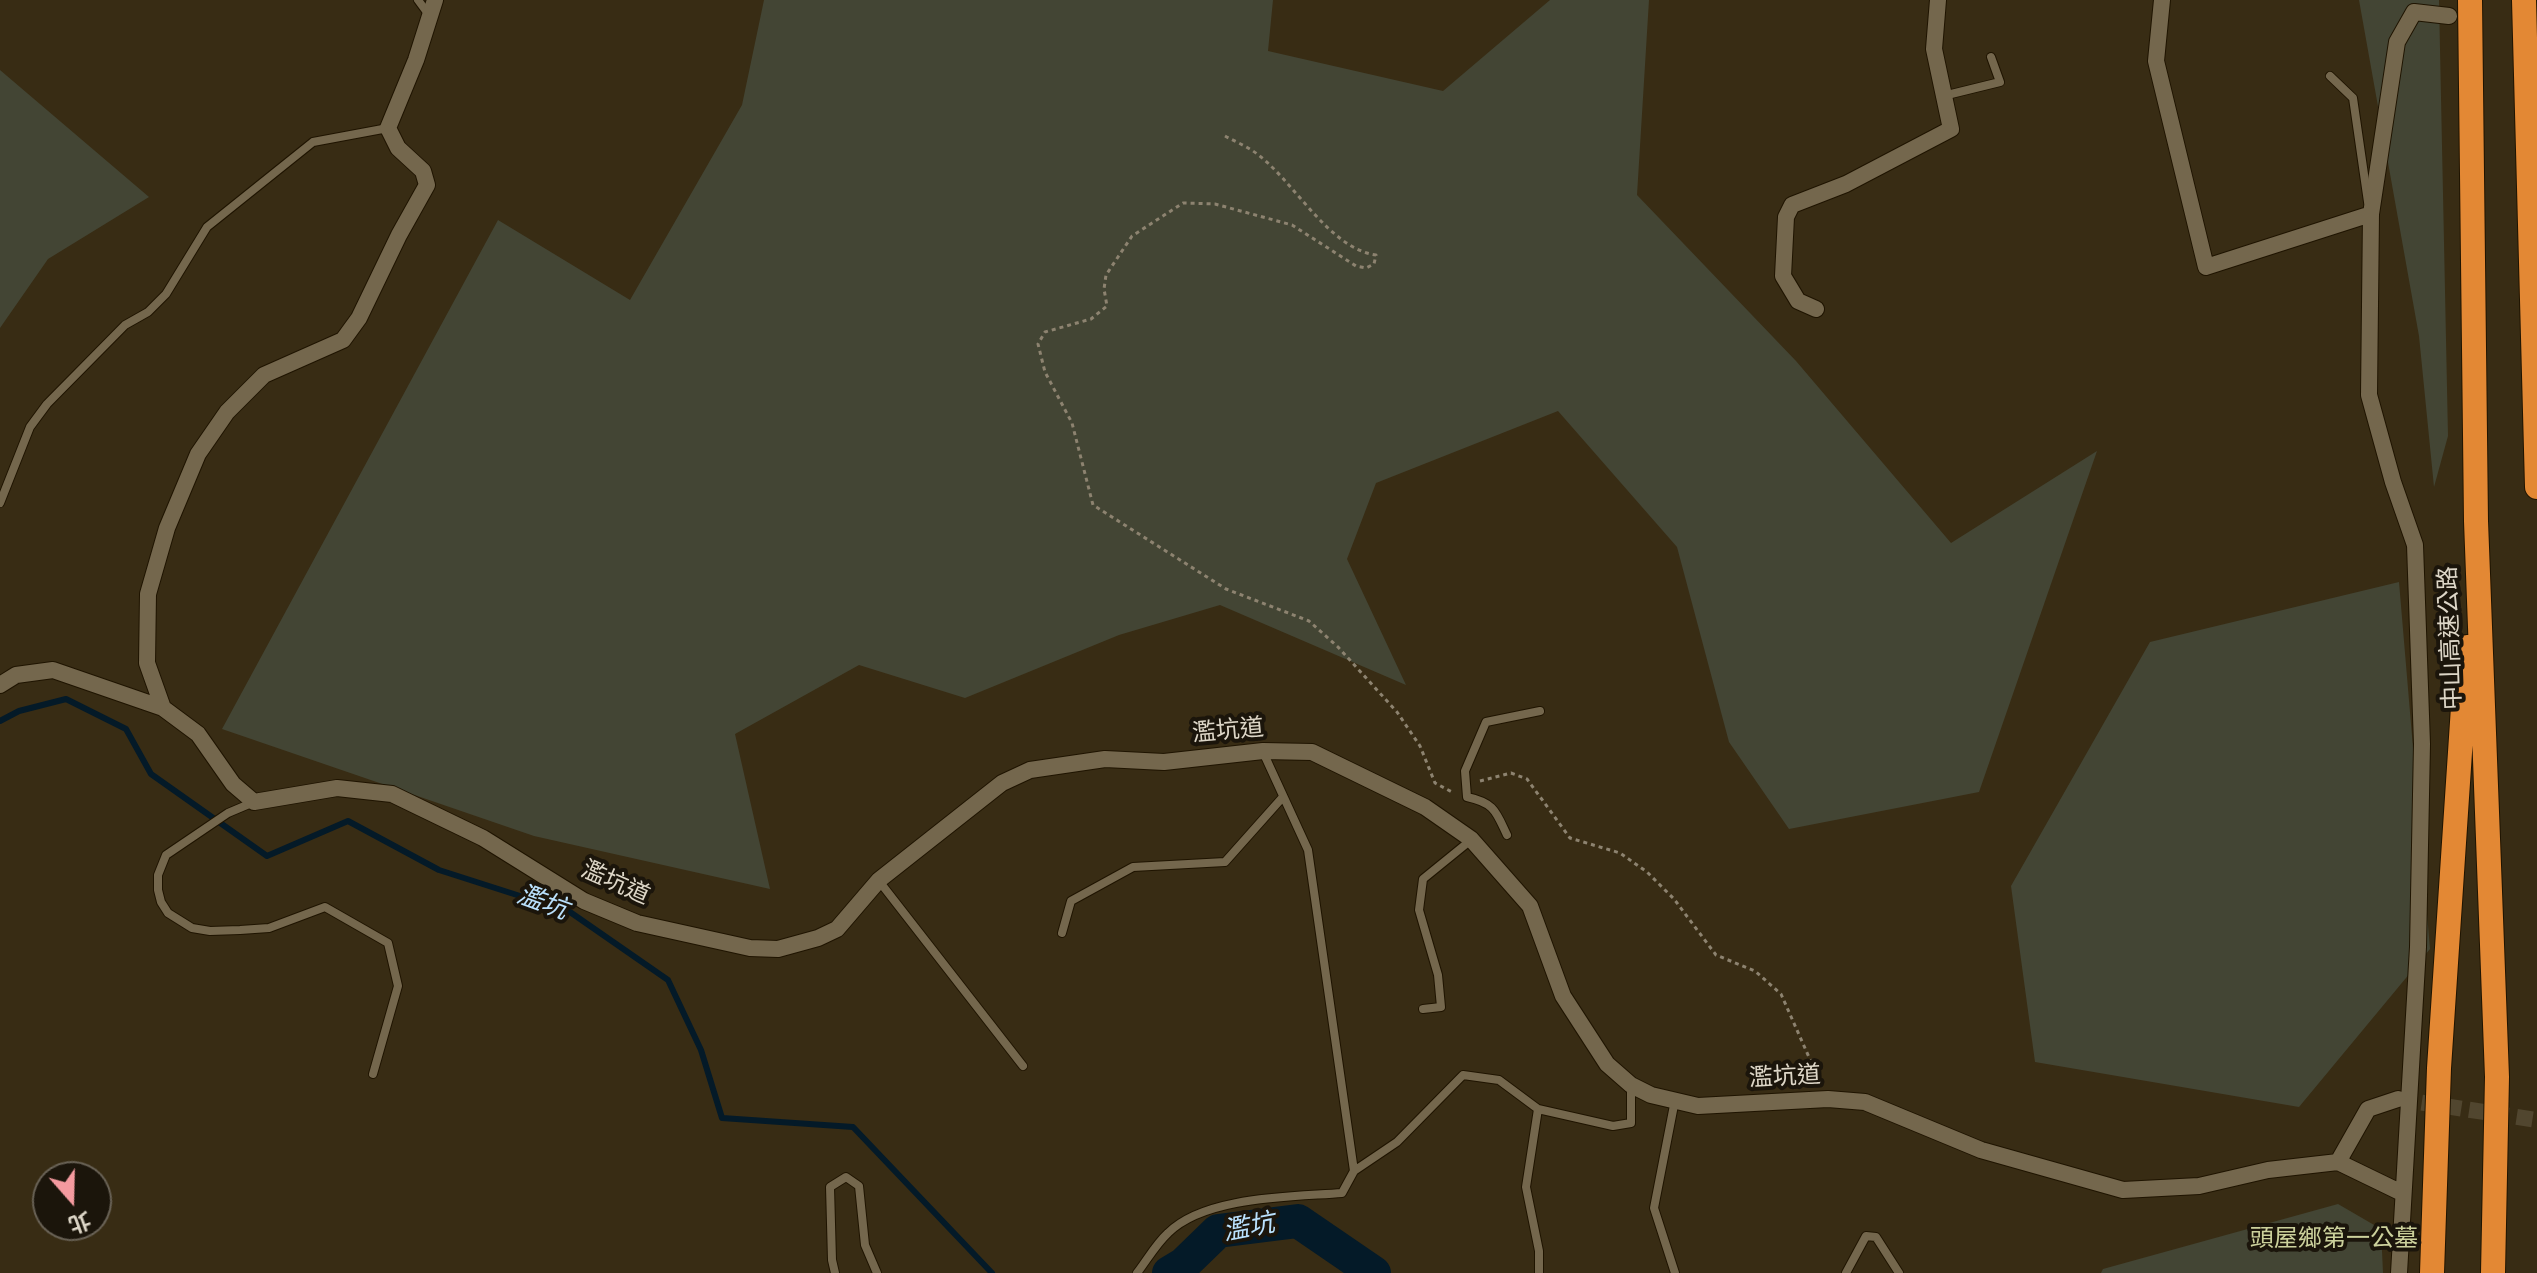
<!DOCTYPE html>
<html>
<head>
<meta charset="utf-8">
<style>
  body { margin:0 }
  #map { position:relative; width:2537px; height:1273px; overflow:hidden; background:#382c14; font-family:"Nunito Sans","Noto Sans TC",sans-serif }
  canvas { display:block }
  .north { position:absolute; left:32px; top:1161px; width:80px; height:80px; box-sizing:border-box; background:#1b150b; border:2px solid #696256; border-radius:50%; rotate:160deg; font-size:22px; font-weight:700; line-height:32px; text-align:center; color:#ddd6c7 }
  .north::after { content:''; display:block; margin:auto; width:28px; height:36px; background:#f49a9f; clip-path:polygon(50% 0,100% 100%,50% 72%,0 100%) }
</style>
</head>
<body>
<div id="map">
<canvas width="2537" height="1273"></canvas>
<div class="north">北</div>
</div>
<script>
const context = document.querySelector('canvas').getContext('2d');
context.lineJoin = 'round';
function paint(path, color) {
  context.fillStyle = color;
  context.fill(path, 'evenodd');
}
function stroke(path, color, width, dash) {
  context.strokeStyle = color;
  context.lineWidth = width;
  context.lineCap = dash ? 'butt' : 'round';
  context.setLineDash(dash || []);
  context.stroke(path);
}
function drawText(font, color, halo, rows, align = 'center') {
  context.font = font + ' "Nunito Sans","Noto Sans TC",sans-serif';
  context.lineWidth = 8;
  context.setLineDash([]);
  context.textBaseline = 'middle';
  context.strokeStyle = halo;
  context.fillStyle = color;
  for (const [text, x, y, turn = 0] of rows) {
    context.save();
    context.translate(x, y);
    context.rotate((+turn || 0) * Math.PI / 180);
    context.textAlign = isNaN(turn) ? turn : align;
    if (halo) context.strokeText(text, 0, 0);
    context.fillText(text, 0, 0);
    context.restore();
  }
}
paint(new Path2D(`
  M764 0H1273L1268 51 1443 91 1550 0H1649L1637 195 1796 361 1951 543 2097 451 1979 792 1789 829 1729 742 1677 547 1558 411 1376 483 1347 559 1406 685 1220 605 1119 635 965 698 859 665 735 734 770 889 534 836 222 729 498 220 630 300 742 105Z
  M2359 0H2439L2448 436 2434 487 2419 336Z
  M0 70 149 197 48 259 0 328Z
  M2399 582 2430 949 2299 1107 2035 1062 2011 886 2150 642Z
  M2338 1204 2381 1229 2383 1273H2101L2103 1269Z`), '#434534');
stroke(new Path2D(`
  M0 721 19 711 66 699 126 729 151 774 267 856 348 821 439 870 570 912 668 980 701 1050 722 1118 853 1127 992 1273`), '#041a28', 6);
stroke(new Path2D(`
  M1169 1273 1184 1264 1218 1231 1298 1221 1374 1273`), '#041a28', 34);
stroke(new Path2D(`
  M2398 1099 2537 1120`), '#51462f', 16, [16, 8]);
const lane = new Path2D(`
  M418 0 429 15
  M2330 76 2353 98 2368 202
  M1943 96 2000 82 1991 57
  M0 503 30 427 47 404 125 325 148 312 166 294 207 227 313 142 388 128
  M1263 752 1308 850 1354 1171
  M254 802 228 813 166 855 158 875V890L161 902 168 913 192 928 210 931 240 930 269 928 325 907 388 943 398 986 373 1074
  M1507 835C1496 812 1495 803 1467 797L1465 771 1486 722 1540 711
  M879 881 1023 1066
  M1062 933 1071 901 1133 867 1225 862 1282 798
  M1423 1009 1441 1007 1438 975 1419 910 1423 879 1471 840
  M1538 1109 1526 1187 1539 1251V1273
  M835 1273 832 1260 830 1187 846 1177 859 1186 865 1245 877 1273
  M1137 1273C1147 1260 1156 1244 1168 1233 1205 1196 1292 1197 1342 1193L1354 1171 1397 1142 1463 1075 1499 1080 1538 1109 1613 1126 1631 1123V1086
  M1675 1273 1654 1208 1675 1100
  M1846 1273 1866 1236 1876 1237 1899 1273`);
const street = new Path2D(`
  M2162 0 2156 61 2206 267 2371 214 2397 42 2414 12 2449 16
  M2371 214 2369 395 2393 482 2415 545 2422 744 2418 947 2399 1273
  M1816 309 1798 301 1783 276 1786 217 1792 205 1846 184 1951 129 1934 49 1938 0
  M0 685 16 675 53 670 163 708 198 734 233 784 254 802 337 788 392 794 483 838 584 901 637 923 750 948 778 949 818 938 837 929 879 880 1002 783 1030 770 1105 759 1164 762 1263 751 1312 752 1425 807 1471 839 1530 906 1563 996 1607 1064 1631 1085 1651 1095 1698 1106 1828 1099 1865 1102 1981 1150 2123 1190 2199 1186 2268 1170 2338 1162 2368 1109 2398 1099
  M163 708 147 663 148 594 167 528 198 454 227 412 264 375 343 340 359 318 399 235 427 185 423 171 398 148 388 128 416 60 435 0
  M2338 1162 2402 1193`);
const highway = new Path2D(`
  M2470 0 2476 521 2497 1077 2493 1273
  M2524 0 2537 487
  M2432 1273 2439 1068 2467 647`);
stroke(lane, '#1f1400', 10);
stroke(street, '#1f1400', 18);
stroke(highway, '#1f1400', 26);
stroke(new Path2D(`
  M1225 136C1234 141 1244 145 1253 151 1293 178 1327 248 1376 255L1374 264 1366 268 1356 266 1292 225 1215 204 1183 203 1132 236 1106 275 1104 289 1107 306 1091 319 1045 332 1038 344 1045 372 1072 423 1093 505 1226 589 1309 621 1338 647 1397 712 1420 746 1435 783 1452 792
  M1480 781 1511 773 1527 779 1570 838 1620 853 1647 872 1674 899 1716 955 1755 971 1781 994 1820 1082`), '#8d8370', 3, [4, 4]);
stroke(lane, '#74674d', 8);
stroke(street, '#74674d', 16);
stroke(highway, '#e38834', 24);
drawText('24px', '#ddd6c7', '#1b150b', [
  ["中山高速公路",2452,638,-92],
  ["濫坑道",1228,732,-5],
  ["濫坑道",615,884,24],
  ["濫坑道",1785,1078,-3]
]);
drawText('24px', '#ccd19c', '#1b150b', [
  ["頭屋鄉第一公墓",2334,1240]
]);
drawText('italic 26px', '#bae1fd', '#1b150b', [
  ["濫坑",542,904,20],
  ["濫坑",1249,1229,-11]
]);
</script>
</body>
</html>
